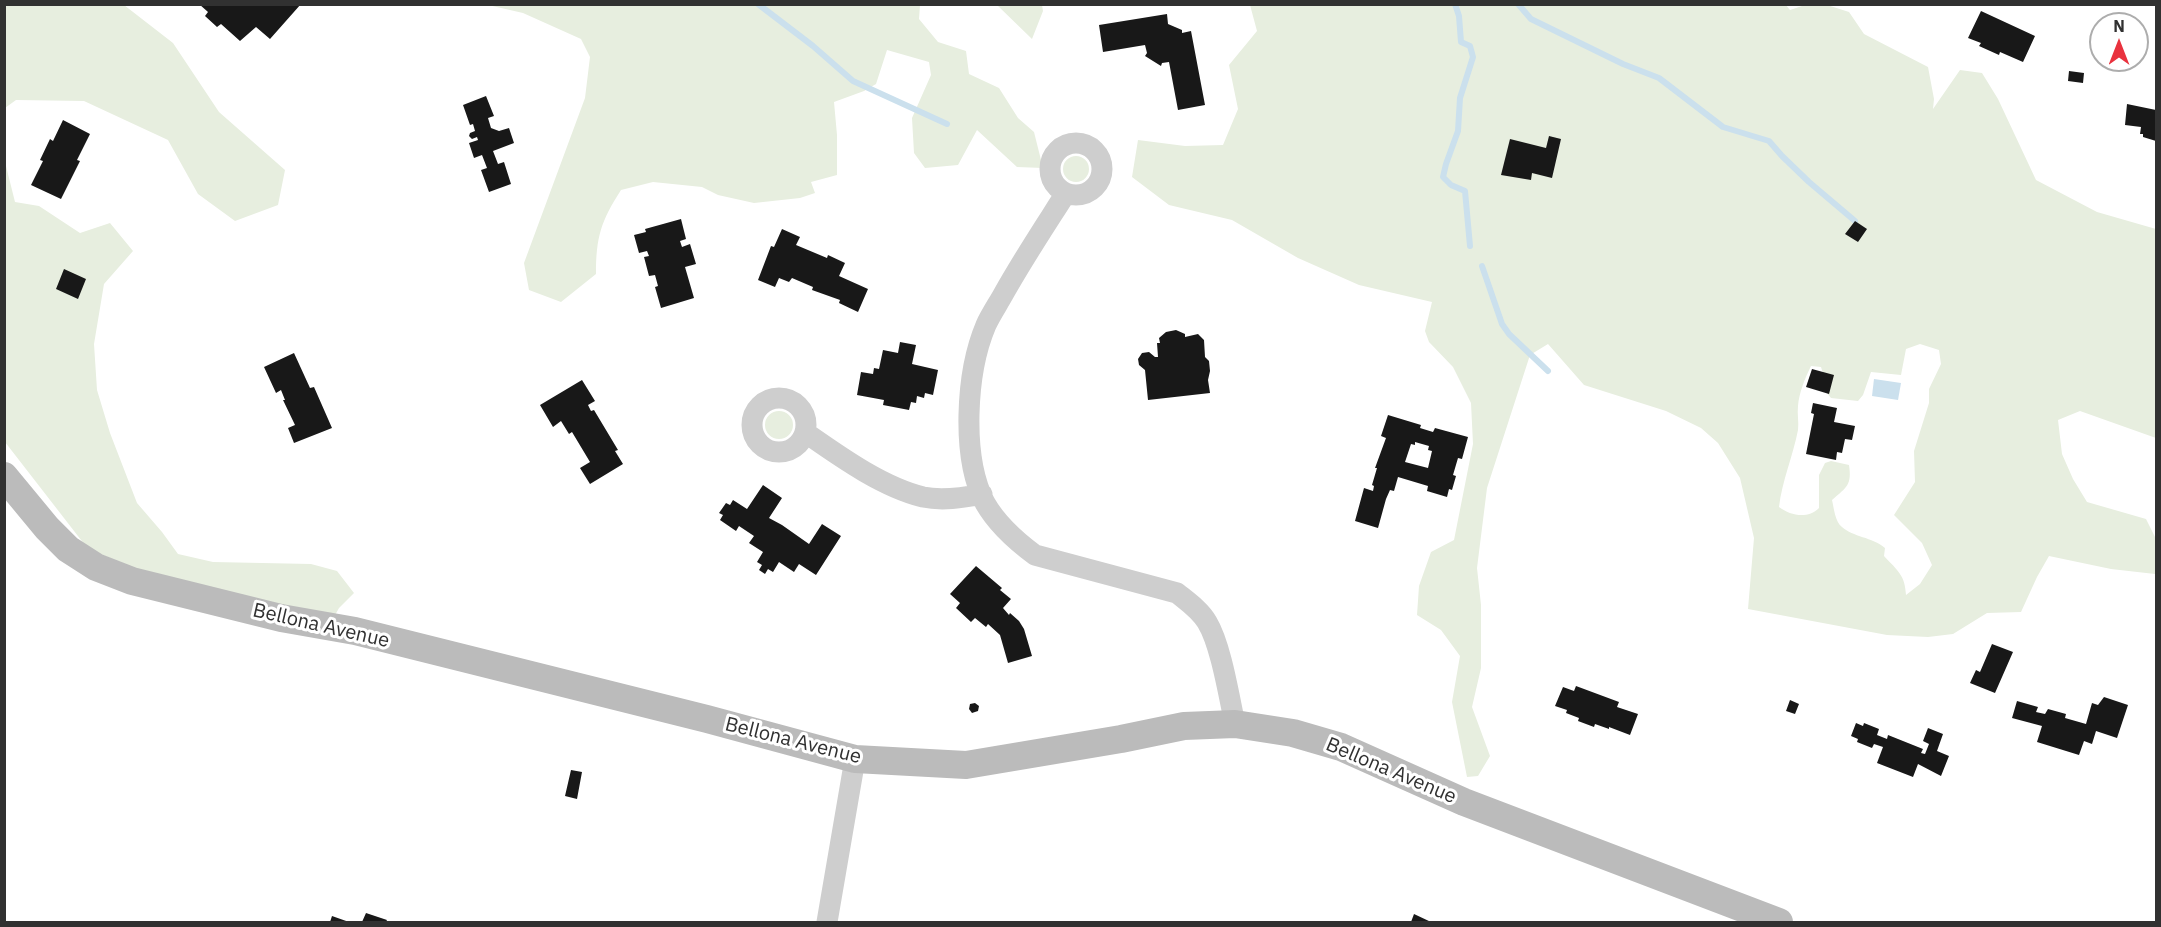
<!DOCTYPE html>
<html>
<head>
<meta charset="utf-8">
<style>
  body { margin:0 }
  #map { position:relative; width:2161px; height:927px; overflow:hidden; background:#fff; font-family:"IBM Plex Sans",sans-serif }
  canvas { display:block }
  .frame { position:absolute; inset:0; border:6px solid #313131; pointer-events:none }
  .north { position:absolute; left:2089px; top:12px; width:60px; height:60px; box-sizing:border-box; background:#fff; border:2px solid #adadad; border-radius:50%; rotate:0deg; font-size:16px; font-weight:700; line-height:24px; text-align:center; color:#313131 }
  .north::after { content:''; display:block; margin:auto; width:21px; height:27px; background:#e9323e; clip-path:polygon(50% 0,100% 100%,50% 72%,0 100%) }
</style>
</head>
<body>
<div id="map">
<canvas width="2161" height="927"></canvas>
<div class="frame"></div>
<div class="north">N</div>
</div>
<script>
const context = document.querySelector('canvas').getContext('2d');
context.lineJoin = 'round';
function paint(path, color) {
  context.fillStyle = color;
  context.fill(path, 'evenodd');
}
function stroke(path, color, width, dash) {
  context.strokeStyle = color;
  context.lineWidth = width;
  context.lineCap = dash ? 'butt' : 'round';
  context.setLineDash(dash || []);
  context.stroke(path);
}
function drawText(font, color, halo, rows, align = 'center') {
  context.font = font + ' "IBM Plex Sans",sans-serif';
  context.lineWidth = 6;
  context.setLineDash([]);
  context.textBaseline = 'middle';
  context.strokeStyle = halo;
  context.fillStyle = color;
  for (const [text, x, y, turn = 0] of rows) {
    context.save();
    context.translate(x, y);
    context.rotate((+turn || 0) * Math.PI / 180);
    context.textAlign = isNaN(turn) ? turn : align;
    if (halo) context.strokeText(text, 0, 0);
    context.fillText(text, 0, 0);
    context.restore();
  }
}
paint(new Path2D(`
  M5 4 124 5 173 43 219 112 285 170 278 205 235 221 198 194 168 140 84 101 16 100 5 108Z
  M1785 4 1790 10 1805 5 1824 4 1849 12 1864 34 1928 67 1934 99 1933 109 1960 70 1982 73 1998 99 2036 180 2097 212 2156 229V438L2080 411 2058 420 2062 454 2073 479 2087 502 2146 519 2156 539 2155 574 2111 569 2049 556 2037 577 2021 612 1987 613 1953 634 1928 637 1887 635 1748 609 1754 538 1740 478 1718 443 1701 428 1666 411 1584 385 1548 344 1530 355 1487 488 1477 568 1481 605V668L1472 707 1490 756 1478 776 1467 777 1452 702 1460 656 1441 630 1417 615 1419 586 1431 552 1454 540 1473 444 1471 403 1453 367 1429 342 1425 331 1432 302 1359 285 1298 258 1232 220 1169 205 1132 177 1138 140 1185 146 1223 145 1238 109 1229 65 1257 31 1250 5ZM1920 344 1939 350 1941 364 1929 389V403L1914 451 1915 482 1894 515 1922 543 1932 565 1920 584 1906 595C1905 575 1898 571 1884 556L1885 548C1872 537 1853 537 1842 527 1835 522 1834 508 1832 500 1847 487 1852 485 1849 465L1831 461 1825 463 1819 475V508C1808 519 1791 516 1779 507 1782 481 1793 456 1798 430 1799 422 1797 414 1798 406 1799 393 1805 378 1811 366L1821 367 1827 386 1826 392 1831 398 1858 401 1863 395 1871 372 1901 375 1906 349Z
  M488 5H920L919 19 938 42 966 51 969 74 999 88 1018 118 1034 132 1043 168 1017 167 977 130 958 165 925 168 914 153 912 118 931 75 929 62 887 50 876 84 864 91 834 102 837 135V175L811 182 815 193 800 198 754 203 718 195 702 187 653 182 621 190C601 221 596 237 596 274L561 302 529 290 524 263 585 98 590 57 581 39 523 13Z
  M997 5H1042L1043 11 1032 39Z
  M1063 169a13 13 0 1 1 26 0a13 13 0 1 1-26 0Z
  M4 158 15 202 39 206 80 233 110 223 133 251 104 284 94 344 97 390 110 433 137 503 162 532 178 554 213 562 311 564 337 571 354 593 339 608 334 617 164 580 88 549 5 442Z
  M765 425a14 14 0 1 1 28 0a14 14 0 1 1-28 0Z`), '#e7eedf');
paint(new Path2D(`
  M1874 379 1901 383 1898 400 1872 396Z`), '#cbe0ed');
stroke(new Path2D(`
  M758 4 813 46 853 81 947 124
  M1455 4 1459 16 1461 42 1470 46 1473 57 1460 98 1458 131 1446 164 1443 177 1451 185 1465 191 1470 246
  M1518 4 1531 19 1623 64 1659 78 1723 127 1769 141 1782 156 1809 182 1855 221
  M1482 266 1502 324 1509 334 1548 371`), '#cbe0ed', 6);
paint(new Path2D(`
  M199 4H301L270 39 256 27 240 41 221 24 217 27 205 16 208 12Z
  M1981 11 2035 36 2023 62 2000 52 1999 55 1979 46 1981 43 1968 38Z
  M1167 14 1168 24 1182 30V33L1191 31 1205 105 1178 110 1169 62 1162 63 1161 66 1145 56 1147 53 1145 45 1103 52 1099 25Z
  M2069 71 2084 73 2083 83 2068 81Z
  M486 96 494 116 488 118 491 128 499 131 509 128 514 143 493 151 498 164 504 162 511 184 489 192 481 170 487 168 482 155 474 158 469 143 478 140 477 137 472 139 469 136 470 133 475 131 473 124 470 125 463 105Z
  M2127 104 2156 110V141L2143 137V134H2140L2141 127 2125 125Z
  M63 120 90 134 77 160 80 161 61 199 31 185 43 161 40 160 50 139 53 141Z
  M1549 136 1561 139 1552 178 1532 173 1531 180 1501 175 1510 139 1546 148Z
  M681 219 686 239 680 241 682 247 690 244 696 264 685 267 694 298 661 308 655 287 658 286 655 275 649 276 644 257 649 256 647 251 639 253 634 235 646 232 645 229Z
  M1855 221 1867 229 1858 242 1845 234Z
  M782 229 800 237 796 245 827 258 828 255 845 263 839 276 868 289 858 312 839 303 840 300 812 290 813 287 792 278 789 282 779 278 775 287 758 280 771 246 774 247Z
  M64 269 86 279 78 299 56 289Z
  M1176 330 1185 334V337L1198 334 1204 340 1205 357 1209 361 1210 371 1208 380 1210 393 1148 400 1145 370 1139 365 1138 359 1142 353 1149 352 1155 357H1158L1157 343H1160L1159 338 1166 332Z
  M900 342 916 345 912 364 938 370 933 395 925 393 924 398 917 396 916 403 911 402 909 410 883 405 884 400 857 395 861 372 873 374 874 368 879 369 883 350 898 353Z
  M294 353 310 388 314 387 332 428 294 443 288 428 295 425 283 400H285L281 390 276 393 264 367Z
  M1812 369 1834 375 1829 394 1806 387Z
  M582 380 595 401 588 405 591 411 594 410 618 450 615 451 623 464 590 484 580 468 590 462 572 432 569 434 561 421 553 427 540 405Z
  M1813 403 1837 408 1834 422 1855 426 1852 440 1845 439 1842 453 1837 452 1836 460 1806 454 1814 414 1811 413Z
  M1388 415 1421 425 1420 428 1433 432 1435 428 1468 437 1462 459 1458 458 1453 475 1456 476 1452 490 1449 489 1447 497 1427 491 1428 486 1398 477 1394 491 1390 490 1386 499 1378 528 1355 521 1364 488 1373 491 1374 486 1372 485 1377 468H1375L1386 438 1381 436ZM1415 442 1429 446 1428 450 1432 451 1428 468 1405 462 1411 444 1415 445Z
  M763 485 782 498 769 518 782 525 809 544 822 524 841 536 816 575 799 564 794 572 779 562 773 572 768 569 765 574 759 570 762 565 757 562 763 552 749 543 754 536 739 526 736 531 720 520 723 515 719 513 726 503 730 505 733 500 747 509Z
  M976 566 1002 588 1000 590 1011 599 1003 608 1009 615 1010 613 1019 621 1024 629 1032 656 1008 663 1000 635 988 624 986 627 975 618 971 622 956 608 960 603 950 594Z
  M1992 644 2013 652 1995 693 1970 683 1976 670 1980 672Z
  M1576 686 1619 702 1617 707 1638 714 1630 735 1609 727V729L1595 724 1594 727 1578 721 1579 718 1566 713 1567 710 1555 706 1563 687 1574 691Z
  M2104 697 2128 705 2117 738 2096 731 2092 744 2084 741 2079 755 2037 742 2042 726 2012 718 2017 701 2038 707 2036 712 2045 714 2048 709 2066 714 2065 718 2086 724 2092 703 2098 705Z
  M1790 700 1799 704 1795 714 1786 711Z
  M975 703 979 706 978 711 972 713 969 709 970 704Z
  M1856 723 1863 726 1864 723 1879 729 1877 735 1887 739 1888 735 1923 749 1921 753 1925 754 1929 744 1923 741 1928 728 1943 734 1937 751 1949 756 1941 776 1918 764 1913 777 1877 763 1883 747 1874 744 1872 748 1857 742 1858 739 1851 736Z
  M571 770 582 772 577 799 565 796Z
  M366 913 387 920 386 922H362Z
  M1414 914 1431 922H1411Z
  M332 916 349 922H330Z`), '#181818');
stroke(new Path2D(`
  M1050 169a26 26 0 1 1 52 0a26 26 0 1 1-52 0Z
  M1066 193C1045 226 1023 259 1004 293 998 304 991 314 986 325 966 372 961 457 985 503 997 524 1016 541 1035 555L1177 593C1187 601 1200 610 1207 622 1221 645 1229 697 1235 724
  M752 425a27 27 0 1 1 54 0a27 27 0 1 1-54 0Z
  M806 433C839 456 882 487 923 497 942 501 962 498 982 494
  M827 922 855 759`), '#cecece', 21);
stroke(new Path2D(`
  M4 476 47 528 68 549 96 567 132 581 281 618 355 631 707 719 855 759 966 765 1121 739 1184 726 1235 724 1293 733 1341 747 1464 802 1779 922`), '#bbb', 28);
drawText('20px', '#313131', '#fff', [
  ["Bellona Avenue",321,626,13],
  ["Bellona Avenue",793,741,14],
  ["Bellona Avenue",1391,771,23]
]);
</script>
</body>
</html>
